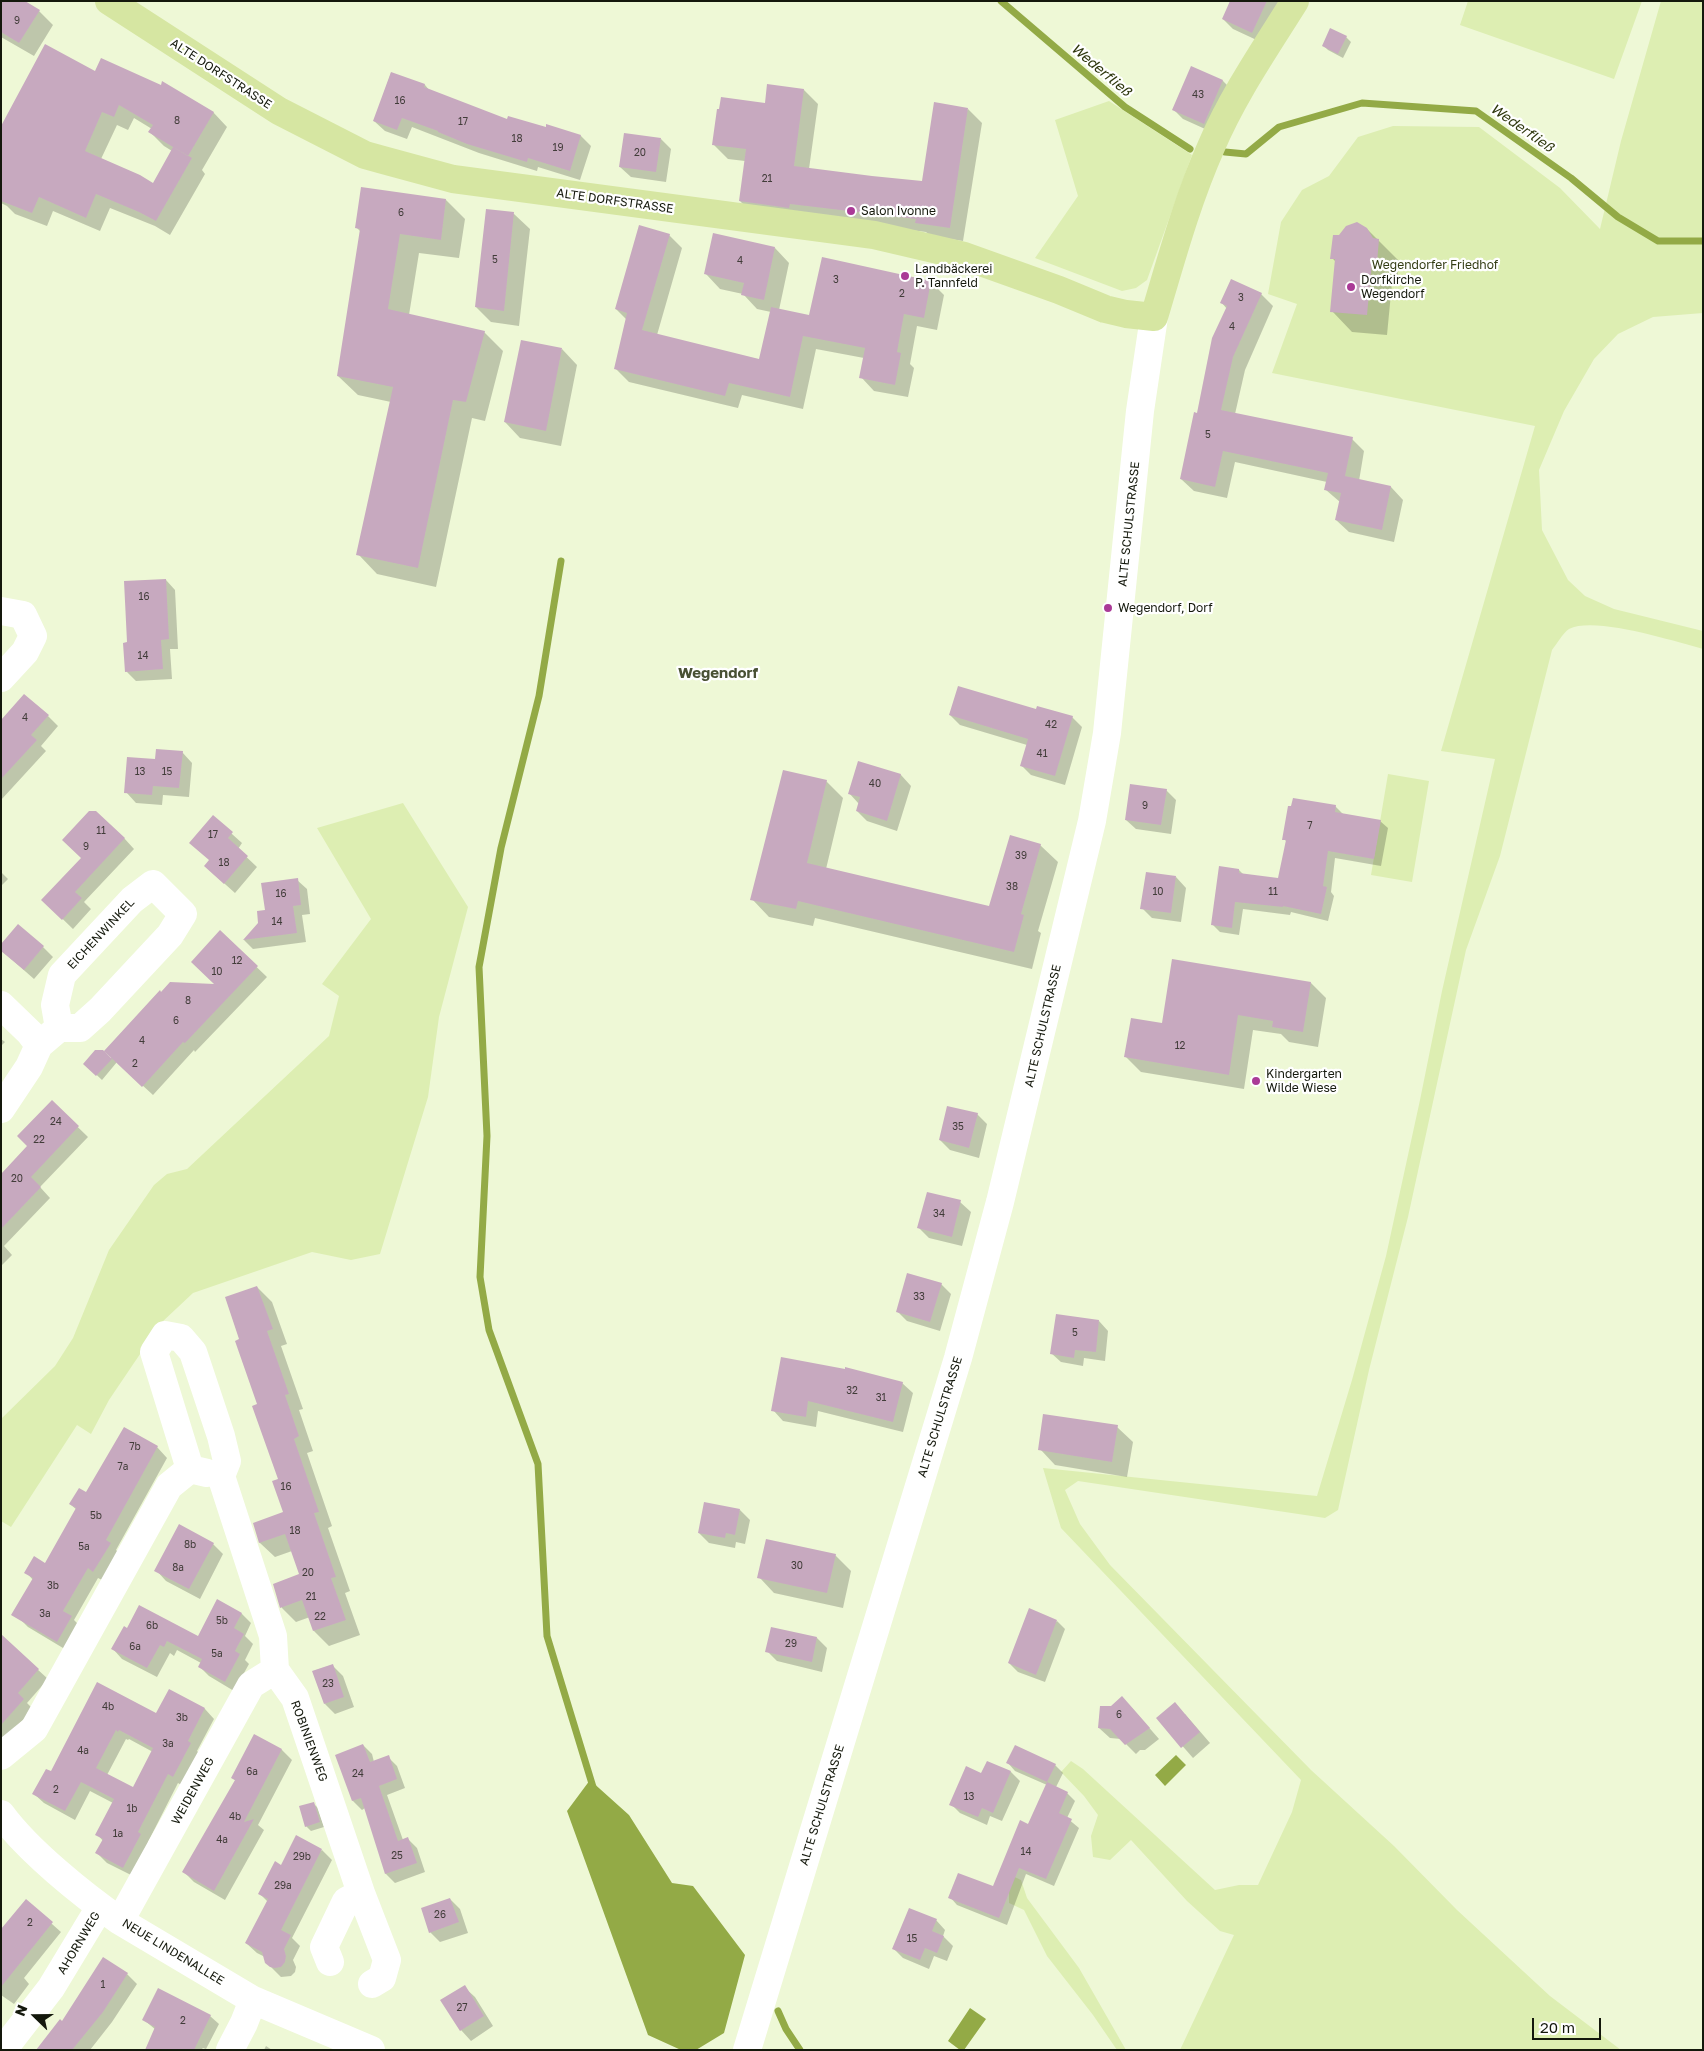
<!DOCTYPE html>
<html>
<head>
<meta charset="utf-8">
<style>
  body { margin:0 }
  #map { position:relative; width:1704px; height:2051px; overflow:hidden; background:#eef8d6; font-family:"Golos Text",sans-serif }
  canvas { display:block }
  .frame { position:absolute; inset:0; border:2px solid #14180c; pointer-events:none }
  .north { position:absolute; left:10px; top:1991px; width:50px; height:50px; -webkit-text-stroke:4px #fff; paint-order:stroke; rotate:292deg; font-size:14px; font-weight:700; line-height:20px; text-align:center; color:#14180c }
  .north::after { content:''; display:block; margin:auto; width:18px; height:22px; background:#14180c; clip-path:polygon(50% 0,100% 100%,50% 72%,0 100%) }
  .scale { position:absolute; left:1532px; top:2018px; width:69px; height:22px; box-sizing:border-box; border:2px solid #14180c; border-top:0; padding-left:6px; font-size:15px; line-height:18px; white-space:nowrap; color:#14180c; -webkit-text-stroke:4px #fff; paint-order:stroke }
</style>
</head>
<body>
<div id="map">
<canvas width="1704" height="2051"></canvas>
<div class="frame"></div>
<div class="north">N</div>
<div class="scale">20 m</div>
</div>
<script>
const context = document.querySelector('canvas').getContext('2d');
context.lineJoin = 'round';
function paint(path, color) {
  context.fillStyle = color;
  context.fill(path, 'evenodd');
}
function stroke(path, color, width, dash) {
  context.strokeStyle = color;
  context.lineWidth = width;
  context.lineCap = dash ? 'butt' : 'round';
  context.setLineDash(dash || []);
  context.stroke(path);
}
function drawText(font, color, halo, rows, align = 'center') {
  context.font = font + ' "Golos Text",sans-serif';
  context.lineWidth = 4.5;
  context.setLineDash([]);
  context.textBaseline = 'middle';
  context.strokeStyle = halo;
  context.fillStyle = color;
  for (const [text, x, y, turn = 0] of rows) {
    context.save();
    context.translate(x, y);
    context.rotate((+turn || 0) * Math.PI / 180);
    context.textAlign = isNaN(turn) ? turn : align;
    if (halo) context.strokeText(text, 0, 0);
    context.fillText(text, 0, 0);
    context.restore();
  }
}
paint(new Path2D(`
  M1468 1H1642L1614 79 1460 25Z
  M1661 1H1703V313L1653 317 1618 334 1594 359 1564 411 1539 470 1542 530 1568 580 1585 596 1614 609 1703 631V649C1673 641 1595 616 1569 629 1563 633 1556 645 1552 650L1500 856 1466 950 1408 1217 1369 1370 1338 1510 1325 1518 1078 1481 1065 1490 1080 1524 1110 1565 1311 1770 1394 1846 1457 1910 1550 1996 1621 2050H1180L1234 1935 1220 1931 1187 1901 1131 1840 1110 1860 1093 1857 1091 1836 1098 1815 1084 1796 1061 1772 1071 1761 1083 1769 1215 1890 1239 1885H1258L1292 1812 1301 1780 1061 1528 1043 1468 1317 1496 1352 1380 1386 1256 1420 1100 1442 991 1495 759 1441 751 1535 426 1272 373 1297 304 1268 294 1281 222 1302 190 1329 176 1358 137 1393 126 1479 127 1560 188 1600 229 1621 141Z
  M1109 101 1192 155 1147 280 1136 288 1122 291 1035 258 1078 196 1055 120Z
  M1388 774 1429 781 1412 882 1371 875Z
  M403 803 468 907 439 1017 428 1097 380 1254 351 1260 312 1252 193 1293 161 1323 109 1400 91 1434 77 1425 11 1527 1 1521V1419L55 1366 73 1338 109 1250 154 1185 167 1174 187 1169 329 1036 339 996 322 984 371 919 317 828Z
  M1000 1870 1021 1880 1027 1898 1079 1968 1126 2050H1117L1093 2015 1047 1956 1024 1910 1009 1903V1893Z`), '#ddeeb2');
paint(new Path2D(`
  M1176 1755 1186 1765 1165 1786 1155 1775Z
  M590 1780 629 1815 672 1883 693 1886 745 1955 724 2033 696 2050H681L648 2035 567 1811Z
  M970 2008 986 2019 964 2050H960L948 2041Z`), '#93aa46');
paint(new Path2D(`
  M1 1 39 11 53 25 34 56 1 37Z
  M1231 1H1282L1263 43 1233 29 1223 19Z
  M1346 37 1351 42 1343 58 1328 50 1323 45Z
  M1192 67 1223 81 1233 91 1214 133 1183 119 1173 109Z
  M96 73 213 112 227 127 202 170 205 174 170 235 155 226 110 208 100 231 53 211 47 226 15 214 7 206 1 203V129ZM134 118 152 129 150 132 164 146 172 151 153 185 101 159 117 125 128 130Z
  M391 73 425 85 430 91 507 120 546 129 547 126 581 136 591 146 580 180 538 167 537 171 479 153 412 127 407 139 385 131 374 121Z
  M804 90 818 104 809 169 923 183 968 109 982 123 963 241 930 236 926 232 803 217 754 215 740 201 745 161 728 159 714 145 766 104Z
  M661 139 671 149 666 182 631 177 620 167Z
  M446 200 465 219 459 258 419 253 409 315 484 332 503 351 485 421 472 418 436 587 377 574 358 554 391 402 358 395 338 376 361 232 356 227Z
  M487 210 514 214 530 229 519 326 491 322 476 307Z
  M1366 228 1399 261 1397 283H1392L1387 335 1352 332 1332 311 1336 262 1332 258 1339 237Z
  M669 235 682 248 657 335 760 361 771 312 757 309 743 294 720 289 706 274 775 248 789 263 779 310 809 316 931 282 944 295 937 330 917 326 910 364 914 368 908 397 874 391 861 377 864 358 816 349 803 409 742 395 738 408 629 382 615 368 627 320 616 309Z
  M1261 294 1273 306 1245 370 1235 414 1352 439 1364 451 1359 481 1391 487 1403 500 1394 542 1349 532 1336 520 1340 502 1326 490 1327 482 1235 462 1227 498 1194 491 1181 479 1227 309 1222 303Z
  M562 349 577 365 561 446 520 438 505 422Z
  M166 580 175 590 178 649H170L172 679 136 681 127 672 128 643Z
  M1037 711 1072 717 1082 727 1065 785 1031 775 1021 765 1027 745 960 725 950 715Z
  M48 716 58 726 41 746 46 751 1 800V722Z
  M182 752 192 763 189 797 163 795 162 805 136 803 126 792 156 760Z
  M859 762 901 775 911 786 897 831 867 821 857 811 859 804 849 793Z
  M826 781 843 798 826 869 990 908 1040 845 1058 862 1038 931 1041 933 1032 969 815 918 813 926 769 917 752 899Z
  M1166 790 1176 800 1171 834 1136 829 1126 820Z
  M1335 806 1344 815 1380 821 1388 828 1381 866 1335 858 1331 892 1334 896 1328 921 1291 912 1290 915 1243 909 1239 935 1220 932 1213 925 1239 870 1244 875 1279 879 1287 842 1284 839Z
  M213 817 242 843 238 849 257 867 235 893 216 876Z
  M124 838 134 849 84 902 91 909 73 929 43 900Z
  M1 872 8 879 1 886Z
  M1176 877 1186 888 1181 922 1152 918 1142 908Z
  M297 880 307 889 310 914 302 915 306 942 253 949 244 940 260 923 266 911Z
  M220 932 267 977 195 1052 194 1050 153 1095 117 1062 102 1080 85 1064 110 1059 162 994 216 985Z
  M43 947 53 957 34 979 1 950Z
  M1311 983 1326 998 1318 1047 1289 1042 1281 1034 1253 1030 1244 1089 1141 1072 1126 1057 1163 1024Z
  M1 1039 5 1042 1 1046Z
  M52 1102 88 1137 40 1187 50 1198 4 1246 12 1255 1 1266V1176L29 1146Z
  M977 1114 987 1124 979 1158 950 1150 940 1140Z
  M960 1202 971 1212 962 1246 929 1238 919 1228Z
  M941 1284 951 1294 940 1331 907 1321 897 1311Z
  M257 1287 272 1302 287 1344 281 1346 303 1409 299 1410 313 1451 307 1453 332 1526 328 1528 350 1591 345 1593 360 1635 329 1646 314 1631 310 1617 296 1622 282 1608 274 1585 300 1575 292 1551 275 1557 260 1543 254 1524 284 1513 280 1480 241 1340Z
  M1099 1321 1108 1331 1105 1361 1084 1358 1083 1366 1061 1362 1051 1353Z
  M782 1359 902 1383 913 1393 903 1432 818 1411 816 1427 783 1421 773 1410Z
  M1117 1427 1133 1442 1127 1477 1055 1465 1040 1449Z
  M157 1447 167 1458 116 1550 120 1554 104 1581 98 1578 74 1620 81 1627 68 1651 28 1627 18 1617 33 1580 26 1572 45 1565 77 1510 70 1504Z
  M740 1510 750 1520 745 1544 736 1542 735 1548 709 1543 699 1533Z
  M213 1544 223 1554 200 1599 166 1581 156 1570Z
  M835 1555 851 1571 843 1608 774 1593 759 1577Z
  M218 1601 242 1614 251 1623 245 1636 253 1644 245 1660 249 1664 234 1691 209 1676 199 1666 201 1663 177 1650 174 1656 170 1653 157 1677 122 1659 113 1649 128 1629 199 1638Z
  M1057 1621 1065 1629 1045 1682 1018 1672 1009 1663Z
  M1 1636 48 1679 27 1703 33 1709 1 1744Z
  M817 1638 827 1648 822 1672 777 1661 767 1651Z
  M333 1666 343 1676 354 1707 335 1714 325 1704Z
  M97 1684 157 1715 169 1691 205 1709 214 1719 197 1751 200 1754 183 1786 178 1783 148 1842 150 1844 133 1876 107 1863 97 1853 103 1841 97 1834 113 1803 90 1791 75 1820 44 1803 34 1794 51 1773ZM126 1739 128 1740 129 1739 153 1752 133 1789 107 1775Z
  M1132 1708 1159 1739 1145 1750H1140L1136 1754 1121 1739 1110 1738 1099 1728Z
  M1185 1714 1210 1743 1193 1758 1158 1718Z
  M255 1736 282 1750 292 1760 258 1825 264 1830 225 1900 194 1882 184 1872 236 1781 232 1778Z
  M363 1745 372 1754 374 1762 388 1757 397 1766 405 1788 387 1795 403 1840 408 1839 417 1848 425 1872 395 1883 386 1874 365 1808 362 1810 353 1801 337 1755Z
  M987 1762 1011 1772 1020 1781 1002 1821 990 1816 987 1825 960 1813 951 1804 982 1775Z
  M1008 1763 1055 1765 1063 1773 1056 1787 1067 1793 1075 1801 1067 1818 1079 1828 1054 1886 1026 1874 1007 1925 957 1905 950 1897 993 1888 1028 1825 1047 1785 1015 1771Z
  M313 1803 318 1808 324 1827 311 1831 306 1826Z
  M322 1850 332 1860 292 1938 300 1946 293 1960 296 1967 295 1972 291 1976 281 1977 266 1962 265 1957 257 1953 246 1943 268 1902 260 1894Z
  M450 1899 460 1909 468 1933 440 1942 430 1932Z
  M26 1901 61 1932 24 1978 29 1984 14 2004 1 1995V1931Z
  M936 1920 945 1930 943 1936 953 1946 947 1961 934 1956 929 1969 903 1958 893 1948Z
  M127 1974 137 1984 112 2022 90 2050H44L63 2023Z
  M464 1987 475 1997 493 2026 471 2041 461 2030 442 2001Z
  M210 2016 219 2024 206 2049 203 2048 201 2050H146L156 2030 144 2020Z
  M266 2046 272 2050H264Z`), '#0003');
stroke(new Path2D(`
  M1001 1 1125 107 1190 149
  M1225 152 1246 154 1279 127 1362 103 1476 111 1571 178 1618 217 1658 241H1703
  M561 561 539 696 501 848 479 967 487 1136 480 1277 489 1330 538 1464 547 1636 593 1787
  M778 2011 786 2029 800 2050`), '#93aa46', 7);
paint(new Path2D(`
  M1 1H25L40 10 19 43 1 32Z
  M1230 1H1267L1252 33 1222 19Z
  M1330 28 1347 36 1338 54 1322 46Z
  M45 44 95 71 101 58 161 85 162 81 214 112 188 156 148 132 153 125 119 105 114 117 102 112 85 151 140 175 153 183 173 147 192 158 156 221 139 212 96 194 86 218 39 197 32 213 1 201V126Z
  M1191 66 1223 80 1204 124 1172 110Z
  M391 72 425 84 424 87 507 119 508 116 546 127V124L581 135 570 171 528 158 527 162 467 144 438 132V131L402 118 397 130 373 121Z
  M767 84 804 89 794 166 872 176 922 181 934 102 968 108 950 228 915 223 916 219 790 204 789 208 739 201 746 149 712 145 717 109H719L721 97 765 103Z
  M624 133 661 138 656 172 619 167Z
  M361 187 446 199 441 240 400 234 388 309 485 331 466 402 453 400 418 568 356 555 393 387 337 376 360 229 355 228Z
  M486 209 514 212 504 311 475 307Z
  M1357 222 1367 228 1373 238 1379 239 1377 263 1372 262 1367 315 1330 312 1335 259H1330L1333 235H1339L1346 226Z
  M639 225 670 234 642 330 759 359 771 307 809 315 822 257 931 281 924 318 904 314 897 352 901 353 895 385 859 378 865 348 803 336 790 397 729 383 725 396 614 369 627 313 615 309Z
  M713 233 775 247 764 300 741 295 744 283 704 274Z
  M1231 279 1262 293 1233 357 1221 410 1353 437 1345 476 1391 486 1382 530 1335 520 1341 493 1324 490 1328 473 1223 451 1215 487 1180 479 1194 412 1197 413 1212 338 1227 306 1220 303Z
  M521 340 562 348 546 431 504 422Z
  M166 579 169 639 161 640 163 669 125 672 123 643 127 642 124 581Z
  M958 686 1036 709 1037 706 1073 716 1055 776 1020 766 1028 739 949 715Z
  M24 694 49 715 31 735 37 740 1 779V720Z
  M156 749 183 751 179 788 153 786 152 795 124 793 127 757 155 759Z
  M858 761 901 774 887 821 856 811 860 797 848 794Z
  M783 770 827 780 807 863 989 906 1010 835 1041 844 1021 914 1024 915 1014 952 798 901 796 909 750 900Z
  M1130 784 1167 789 1161 825 1125 820Z
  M1293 798 1336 805 1335 812 1381 820 1374 859 1328 851 1323 886 1327 887 1321 914 1283 906V907L1235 902 1232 928 1211 925 1219 866 1239 869V873L1278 878 1286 840H1282L1288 806H1291Z
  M89 811H96L125 838 75 892 82 898 62 920 41 900 81 858 62 840Z
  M213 815 233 832 228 838 248 856 224 884 204 866 209 860 189 843Z
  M1146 872 1176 876 1171 913 1140 909Z
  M298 878 301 905 293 906 297 933 243 940 258 923 257 911 265 910 261 883Z
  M18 924 44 946 24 970 1 951V944Z
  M220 930 258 966 185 1043 183 1042 142 1087 104 1051 160 990 161 992 170 982 214 984 191 962Z
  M1172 959 1311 982 1303 1032 1272 1027 1273 1021 1238 1015 1229 1075 1124 1057 1131 1018 1162 1023Z
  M95 1050H103L112 1059 96 1076 83 1064Z
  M52 1100 79 1126 31 1177 41 1187 1 1229V1174L27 1146 17 1136Z
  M947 1106 978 1113 969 1148 939 1140Z
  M927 1192 961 1200 952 1237 917 1228Z
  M907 1273 942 1283 930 1322 896 1312Z
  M257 1286 273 1329 267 1331 289 1394 285 1395 299 1436 294 1439 319 1512 314 1513 336 1577 331 1578 346 1620 313 1631 302 1600 280 1608 273 1584 299 1574 285 1534 259 1543 253 1523 283 1512 272 1481 278 1479 252 1406 257 1404 235 1341 239 1339 225 1297Z
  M1056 1314 1099 1320 1096 1352 1075 1350 1074 1358 1050 1354Z
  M781 1357 845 1369V1367L903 1382 893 1422 808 1401 806 1417 771 1411Z
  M1043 1414 1118 1425 1112 1462 1038 1450Z
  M124 1427 158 1446 106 1540 111 1543 93 1572 88 1568 63 1611 72 1616 57 1642 11 1615 33 1578 24 1573 34 1556 45 1563 76 1508 69 1504 79 1488 86 1492Z
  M704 1502 740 1509 735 1535 726 1533 725 1538 698 1533Z
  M179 1524 214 1543 189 1589 154 1571Z
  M766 1539 836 1554 827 1593 757 1578Z
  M217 1599 242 1613 234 1628 244 1634 235 1651 240 1654 225 1682 198 1667 202 1659 167 1641 164 1647 160 1645 147 1668 111 1649 124 1626 127 1628 139 1605 198 1636Z
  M1029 1608 1057 1620 1036 1675 1008 1663Z
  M771 1627 817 1637 812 1662 765 1652Z
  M1 1634 39 1669 18 1693 24 1699 1 1725Z
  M333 1664 344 1697 324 1704 312 1671Z
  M97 1682 156 1713 169 1689 205 1708 188 1741 191 1743 173 1777 168 1774 138 1832 141 1834 123 1868 95 1853 103 1839 95 1835 114 1799 81 1782 65 1811 32 1794 46 1769 51 1771ZM116 1730 118 1732 119 1730 153 1748 133 1787 96 1768Z
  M1122 1696 1150 1728 1125 1745 1110 1729 1098 1728 1100 1706H1111Z
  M1175 1702 1200 1732 1181 1748 1156 1718Z
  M254 1734 282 1749 244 1822 254 1819 214 1891 182 1872 235 1780 231 1778Z
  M363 1744 370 1762 389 1755 397 1779 379 1786 398 1841 408 1837 417 1863 385 1874 361 1798 352 1801 335 1755Z
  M1015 1745 1056 1764 1047 1782 1068 1792 1059 1813 1072 1819 1046 1879 1019 1868 999 1918 948 1898 958 1873 993 1886 1020 1820 1028 1824 1047 1782 1006 1763Z
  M987 1761 1011 1771 993 1813 982 1808 978 1817 949 1805 966 1766 981 1773Z
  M314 1802 320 1822 305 1827 299 1806Z
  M296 1835 322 1849 281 1930 291 1935 284 1949 286 1956 285 1962 281 1967 275 1968 270 1967 265 1963 262 1952 245 1943 268 1899 258 1894 275 1861 281 1865Z
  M450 1898 459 1922 429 1933 421 1908Z
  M26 1899 53 1922 1 1987V1929Z
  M909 1908 937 1919 932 1931 944 1936 937 1953 925 1948 920 1960 892 1949Z
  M103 1957 128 1973 103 2012 72 2050H36L60 2019 62 2021Z
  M465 1985 484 2016 460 2031 440 2000Z
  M158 1988 211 2015 194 2050H145L155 2027 142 2020Z`), '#c7a9bf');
stroke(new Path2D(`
  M1 611 23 615 33 636 25 652 1 678
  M1 1005 30 1033 39 1045 29 1067 1 1109
  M39 1045 59 1028H80L100 1010 170 935 183 914 153 884 132 900 62 975 55 1005 59 1028
  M190 1469 154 1352 165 1335 181 1338 193 1352 221 1436 227 1461 221 1476 273 1636 275 1670 295 1698 361 1893 346 1901 324 1947 330 1962
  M1 1756 34 1729 169 1486 190 1469 207 1473
  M1 1814C28 1851 83 1895 120 1921L253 2000 371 2050
  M361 1893 387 1960 382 1978 372 1984
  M120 1921 251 1685 275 1670
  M3 2050 51 1988 100 1907
  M230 2050 244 2023 253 2000
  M747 2050 958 1358 1000 1202 1092 821 1107 733 1140 411 1154 317`), '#fff', 28);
stroke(new Path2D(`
  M109 1 279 111 365 155 383 160 453 179 874 235 964 256 1059 290 1105 309 1126 314 1154 317C1171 260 1187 201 1211 147 1233 95 1265 49 1295 1`), '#d6e6a2', 28);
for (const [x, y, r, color] of [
  [851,211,5,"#aa3a97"],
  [905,276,5,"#aa3a97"],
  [1351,287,5,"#aa3a97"],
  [1108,608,5,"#aa3a97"],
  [1256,1081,5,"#aa3a97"]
]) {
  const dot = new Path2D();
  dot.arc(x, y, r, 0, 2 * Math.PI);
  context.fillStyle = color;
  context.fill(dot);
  stroke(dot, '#fff', 2);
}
drawText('10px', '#413c39', null, [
  ["9",17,21],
  ["43",1198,95],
  ["16",400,101],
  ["8",177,121],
  ["17",463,122],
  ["18",517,139],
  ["19",558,148],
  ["20",640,153],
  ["21",767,179],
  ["6",401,213],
  ["5",495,260],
  ["4",740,261],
  ["3",836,280],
  ["2",902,294],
  ["3",1241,298],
  ["4",1232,327],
  ["5",1208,435],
  ["16",144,597],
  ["14",143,656],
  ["4",25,718],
  ["42",1051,725],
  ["41",1042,754],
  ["13",140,772],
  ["15",167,772],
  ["40",875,784],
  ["9",1145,806],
  ["7",1310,826],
  ["11",101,831],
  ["17",213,835],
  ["9",86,847],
  ["39",1021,856],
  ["18",224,863],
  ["38",1012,887],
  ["10",1158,892],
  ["11",1273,892],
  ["16",281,894],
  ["14",277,922],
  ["12",237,961],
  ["10",217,972],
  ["8",188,1001],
  ["6",176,1021],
  ["4",142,1041],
  ["12",1180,1046],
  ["2",135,1064],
  ["24",56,1122],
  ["35",958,1127],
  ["22",39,1140],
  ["20",17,1179],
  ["34",939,1214],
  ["33",919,1297],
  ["5",1075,1333],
  ["32",852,1391],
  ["31",881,1398],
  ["7b",135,1447],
  ["7a",123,1467],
  ["16",286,1487],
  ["5b",96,1516],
  ["18",295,1531],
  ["8b",190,1545],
  ["5a",84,1547],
  ["30",797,1566],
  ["8a",178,1568],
  ["20",308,1573],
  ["3b",53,1586],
  ["21",311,1597],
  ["3a",45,1614],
  ["22",320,1617],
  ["5b",222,1621],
  ["6b",152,1626],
  ["29",791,1644],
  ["6a",135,1647],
  ["5a",217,1654],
  ["23",328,1684],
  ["4b",108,1707],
  ["6",1119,1715],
  ["3b",182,1718],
  ["3a",168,1744],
  ["4a",83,1751],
  ["6a",252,1772],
  ["24",358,1774],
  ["2",56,1790],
  ["13",969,1797],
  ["1b",132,1809],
  ["4b",235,1817],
  ["1a",118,1834],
  ["4a",222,1840],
  ["14",1026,1852],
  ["25",397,1856],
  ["29b",302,1857],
  ["29a",283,1886],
  ["26",440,1915],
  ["2",30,1923],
  ["15",912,1939],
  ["1",103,1985],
  ["27",462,2008],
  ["2",183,2021]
]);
drawText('12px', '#14180c', '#fff', [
  ["ALTE DORFSTRASSE",221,74,33],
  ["ALTE DORFSTRASSE",615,201,8],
  ["ALTE SCHULSTRASSE",1129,524,-84],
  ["EICHENWINKEL",101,934,-47],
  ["ALTE SCHULSTRASSE",1043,1026,-77],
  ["ALTE SCHULSTRASSE",940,1417,-73],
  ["ROBINIENWEG",309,1741,70],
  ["WEIDENWEG",193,1791,-61],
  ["ALTE SCHULSTRASSE",822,1805,-73],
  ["AHORNWEG",79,1943,-59],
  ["NEUE LINDENALLEE",173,1952,31]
]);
drawText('12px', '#14180c', '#fff', [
  ["Salon Ivonne",861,211],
  ["Landbäckerei",915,269],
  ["P. Tannfeld",915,283],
  ["Dorfkirche",1361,280],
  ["Wegendorf",1361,294],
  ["Wegendorf, Dorf",1118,608],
  ["Kindergarten",1266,1074],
  ["Wilde Wiese",1266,1088]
], 'left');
drawText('12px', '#333c13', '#fff', [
  ["Wegendorfer Friedhof",1435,265]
]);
drawText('italic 14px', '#2e370d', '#fff', [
  ["Wederfließ",1101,70,40],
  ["Wederfließ",1522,128,35]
]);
drawText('bold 15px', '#495134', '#fff', [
  ["Wegendorf",718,673]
]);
</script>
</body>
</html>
